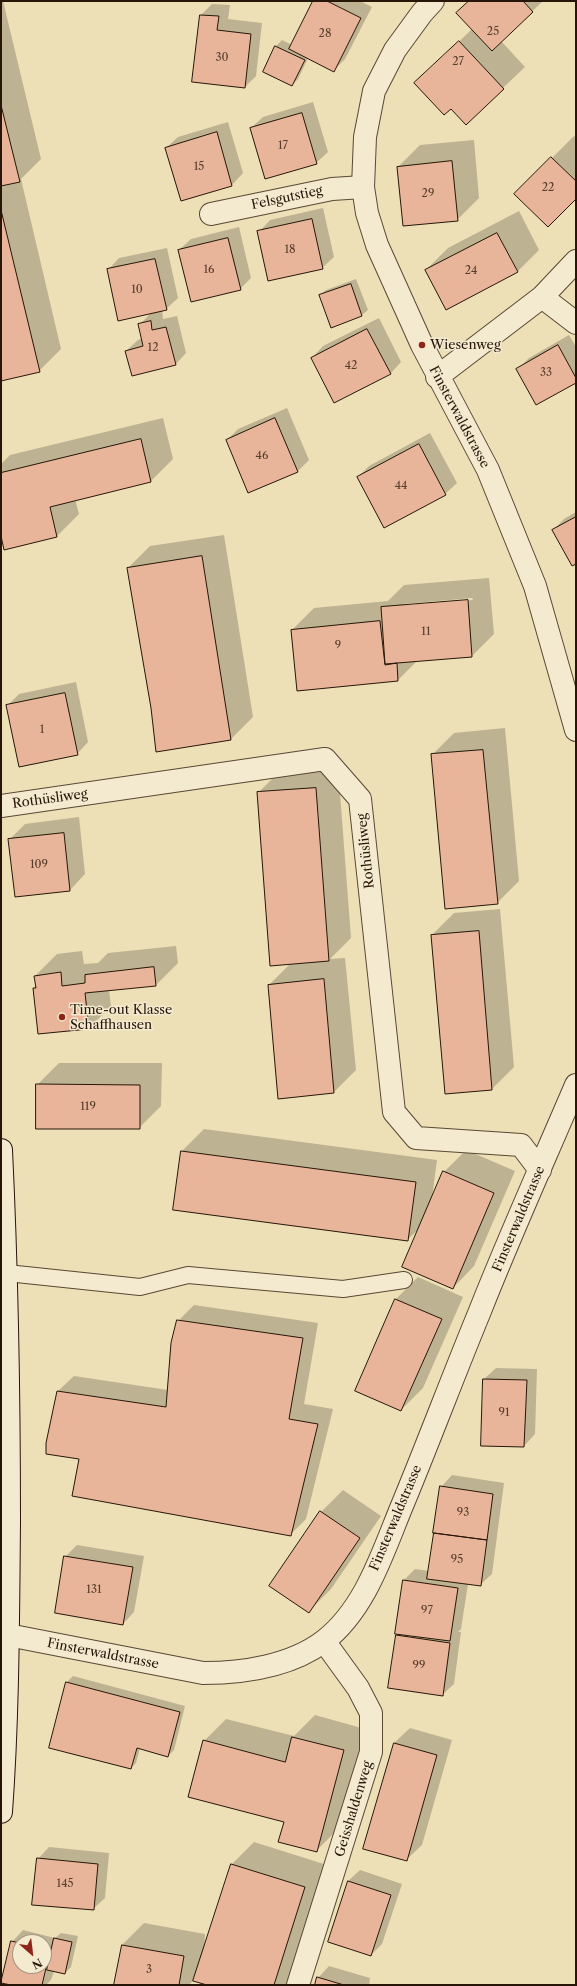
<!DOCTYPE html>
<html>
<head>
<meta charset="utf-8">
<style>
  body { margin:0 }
  #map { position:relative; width:577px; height:1986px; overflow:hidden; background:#eddfb6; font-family:"Libre Caslon Text",serif }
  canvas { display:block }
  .frame { position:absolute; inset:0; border:2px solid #271508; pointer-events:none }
  .north { position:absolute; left:12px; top:1934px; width:40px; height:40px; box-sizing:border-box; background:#f3ead0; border:1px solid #a19580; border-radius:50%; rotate:152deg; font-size:11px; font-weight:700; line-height:16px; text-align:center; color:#271508 }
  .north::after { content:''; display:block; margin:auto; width:14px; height:18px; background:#8f2418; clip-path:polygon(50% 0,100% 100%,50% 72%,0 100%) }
</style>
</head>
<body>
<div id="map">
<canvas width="577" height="1986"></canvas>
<div class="frame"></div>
<div class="north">N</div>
</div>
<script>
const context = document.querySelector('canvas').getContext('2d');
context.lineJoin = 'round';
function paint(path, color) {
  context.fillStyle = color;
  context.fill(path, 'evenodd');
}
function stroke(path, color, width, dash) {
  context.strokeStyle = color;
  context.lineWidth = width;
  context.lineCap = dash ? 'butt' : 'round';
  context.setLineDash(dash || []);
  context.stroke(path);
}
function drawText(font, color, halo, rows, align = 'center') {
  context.font = font + ' "Libre Caslon Text",serif';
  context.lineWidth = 3;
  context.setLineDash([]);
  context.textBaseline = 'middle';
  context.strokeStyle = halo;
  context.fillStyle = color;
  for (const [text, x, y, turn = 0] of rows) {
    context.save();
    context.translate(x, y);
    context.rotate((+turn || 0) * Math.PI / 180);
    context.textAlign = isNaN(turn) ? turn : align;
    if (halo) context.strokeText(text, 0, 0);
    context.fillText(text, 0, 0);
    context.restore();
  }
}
paint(new Path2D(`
  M1 1H3L41 159 21 179 61 349 39 371 1 380Z
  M315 1H360L372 7 345 59 333 71 308 58 298 79 292 85 264 71 276 46 282 40 292 45Z
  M469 1H543L501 41 525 67 466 123 438 62 472 29Z
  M212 4 230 5 228 19 262 23 256 76 245 87 193 81 201 15Z
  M313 102 328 152 316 163 251 128 263 117Z
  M228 122 243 173 232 185 182 200 166 148 178 137Z
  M574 136 576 138V198L516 194Z
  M474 140 479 198 457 220 398 167 420 145Z
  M323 208 334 257 322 268 259 232 270 220Z
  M519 211 539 250 517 272 426 270 448 248Z
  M239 227 251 278 240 289 179 250 191 239Z
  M167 248 178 298 166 309 162 310 163 319 177 316 186 353 175 365 126 351 138 340 143 338 139 325 151 313 108 270 119 258Z
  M356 279 368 310 362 315 331 326 320 295 326 290Z
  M379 318 401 362 390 374 312 358 323 346Z
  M569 335 576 347V382L518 369 529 358Z
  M287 408 309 460 298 471 249 492 227 440 238 429Z
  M163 418 173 459 151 481 75 499 79 514 57 536 1 532V464L10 455Z
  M430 433 457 483 445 494 358 477 369 466Z
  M576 512V563L553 530 564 519Z
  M224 535 253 717 231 739 157 750 152 708 128 568 150 546Z
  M489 578 494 634 472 656 418 660 398 680 292 630 314 608 388 601 404 585ZM472 598 473 600 404 606V604Z
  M76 682 88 742 77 754 7 706 19 694Z
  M505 728 519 881 497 903 432 755 454 733Z
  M338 767 351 938 330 959 345 958 356 1070 334 1092 269 985 291 963 258 793 280 771Z
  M79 817 85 874 70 890 9 840 25 824Z
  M500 909 514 1067 492 1089 432 935 454 913Z
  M176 946 178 963 156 985 109 990 111 1006 89 1028 34 988 36 986 35 976 57 954 82 951 84 964 98 963 108 953Z
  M59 1063H162L161 1106 139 1128 37 1085Z
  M204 1129 437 1160 432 1198 444 1172 466 1150 515 1171 474 1266 453 1288 420 1228 407 1240 182 1151Z
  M418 1277 463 1297 423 1388 401 1410 356 1390 396 1299Z
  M194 1305 318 1323 304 1404 333 1409 306 1519 290 1535 81 1458 58 1391 74 1376 168 1390 178 1321Z
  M496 1368 537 1369 535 1434 524 1446 484 1379Z
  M452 1475 504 1483 492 1574 480 1585 468 1584 461 1629 458 1632H461L454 1684 442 1695 396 1636 399 1633 404 1580 415 1569 429 1571 441 1487Z
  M343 1490 381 1516 331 1589 309 1611 271 1586 321 1512Z
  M77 1545 144 1556 134 1612 123 1624 65 1557Z
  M73 1676 185 1706 174 1750 168 1756 140 1748 136 1763 131 1768 50 1747 67 1682Z
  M315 1715 365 1729 338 1829 316 1851 204 1741 226 1719 294 1736Z
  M410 1728 452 1740 422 1845 406 1860 394 1743Z
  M254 1842 327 1865 290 1981 285 1985H210L194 1980 189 1985H116L122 1945 144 1923 205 1934 204 1952 232 1864Z
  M49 1847 109 1853 105 1898 93 1909 38 1859Z
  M360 1870 402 1884 382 1944 371 1955 348 1881Z
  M23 1930 55 1938 61 1933 78 1936 71 1967 65 1973 54 1971 51 1980 46 1985H15L12 1942ZM20 1942H44V1966H20Z
  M329 1966 370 1978 369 1985H316L318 1978Z`), '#0003');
const building = new Path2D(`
  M313 1H327L361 18 334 72 289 49Z
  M469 1H523L533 12 492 51 456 13Z
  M200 15 219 16 217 30 251 34 245 88 192 82Z
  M459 41 504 89 466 125 451 109 444 115 414 83Z
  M275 46 305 60 292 86 263 72Z
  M1 105 20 182 1 186Z
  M302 113 317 164 265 179 250 128Z
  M217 132 232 186 181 201 165 148Z
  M551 157 576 181V199L548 227 514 194Z
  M452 161 458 221 403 226 397 167Z
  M1 210 40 372 1 381Z
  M312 219 323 269 268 281 257 231Z
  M497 233 518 272 446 310 425 270Z
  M228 238 241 290 191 302 178 250Z
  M155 259 167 310 118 321 107 269Z
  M351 284 362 316 331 328 319 295Z
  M151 321 152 330 166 327 176 365 132 376 125 351 143 346 138 324Z
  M367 329 391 374 334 403 311 358Z
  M558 345 576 378V383L536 405 516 369Z
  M275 418 298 472 248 493 226 440Z
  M141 439 151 482 50 507 57 537 4 550 1 536V473Z
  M419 444 446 495 384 528 357 477Z
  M576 517V564L572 566 552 530Z
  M202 556 231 740 156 752 151 708 127 568Z
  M468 600 472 657 385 664 381 607Z
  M380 621 385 665 397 663 398 681 297 691 291 630Z
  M65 693 78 755 19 767 6 705Z
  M483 750 498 904 445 909 431 754Z
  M316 788 329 961 270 966 257 792Z
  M64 833 70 891 15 897 8 839Z
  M479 931 492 1090 445 1094 431 935Z
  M154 967 156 986 85 993 89 1029 38 1034 33 988H36L34 976 61 972 62 986 85 983V975Z
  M324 979 334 1093 278 1099 268 985Z
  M36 1084 140 1085V1129H36Z
  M181 1151 416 1182 408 1241 173 1210Z
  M443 1171 494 1193 453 1289 402 1267Z
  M395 1299 442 1319 401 1411 355 1391Z
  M177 1320 303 1338 289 1419 318 1424 291 1536 72 1496 79 1459 46 1454V1443L57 1391 166 1407 171 1343Z
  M483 1379 527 1380 524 1447 481 1446Z
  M440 1486 493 1494 487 1540 433 1533Z
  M320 1511 360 1538 309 1613 269 1586Z
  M434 1533 487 1540 481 1586 427 1579Z
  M64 1556 133 1567 123 1625 55 1613Z
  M403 1580 458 1588 450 1641 395 1634Z
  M396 1635 450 1643 443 1696 388 1688Z
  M66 1682 180 1712 168 1757 137 1748 131 1769 49 1748Z
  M292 1737 344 1750 317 1852 278 1842 284 1822 188 1797 203 1740 285 1762Z
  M394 1743 437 1755 407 1861 363 1849Z
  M37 1858 98 1864 94 1910 32 1905Z
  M231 1864 305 1887 274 1985H207L193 1981Z
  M348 1881 391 1895 371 1956 328 1942Z
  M54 1938 72 1942 65 1974 47 1970Z
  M11 1941 20 1943V1966H44V1949L50 1951 42 1985H11L1 1983Z
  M122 1945 184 1956 179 1985H114Z
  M317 1977 344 1985H315Z`);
paint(building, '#e8b59a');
stroke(building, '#271508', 1);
const lane = new Path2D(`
  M7 1273 140 1287 188 1275 343 1289 404 1280`);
const street = new Path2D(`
  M433 1 422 13 395 50 374 91 365 137 363 187 367 213 377 245 422 345 488 470 535 586 576 730
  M211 214 332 189 363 187
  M542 297 576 323
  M437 377 542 297 576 261
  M1 806 325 759 360 799 394 1112 416 1138 521 1145 540 1170
  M8 1635 203 1673C243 1673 291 1666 324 1641 367 1608 384 1548 404 1501 430 1438 454 1374 480 1311 510 1235 544 1160 576 1085
  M298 1985 371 1752V1713L358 1688 324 1641`);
const secondary = new Path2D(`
  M1 1150C7 1274 9 1398 9 1523 8 1619 8 1716 1 1812`);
stroke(lane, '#584834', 18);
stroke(street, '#584834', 24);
stroke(secondary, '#271508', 24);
stroke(lane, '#f3ead0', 16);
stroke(street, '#f3ead0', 22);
stroke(secondary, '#f3ead0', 22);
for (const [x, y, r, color] of [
  [422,345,4,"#8f2418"],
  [62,1017,4,"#8f2418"]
]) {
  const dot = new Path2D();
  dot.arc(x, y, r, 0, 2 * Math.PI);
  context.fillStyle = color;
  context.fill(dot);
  stroke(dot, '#f3ead0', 1.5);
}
drawText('11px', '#573d2c', null, [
  ["25",493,32],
  ["28",325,34],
  ["30",222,58],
  ["27",458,62],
  ["17",283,146],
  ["15",199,167],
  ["22",548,188],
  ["29",428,194],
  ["18",290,250],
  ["16",209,270],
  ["24",471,271],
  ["10",137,290],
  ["12",153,348],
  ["42",351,366],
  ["33",546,373],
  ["46",262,456],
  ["44",401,486],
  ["11",426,632],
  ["9",338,646],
  ["1",42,730],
  ["109",39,865],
  ["119",88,1107],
  ["91",504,1413],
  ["93",463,1513],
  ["95",457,1560],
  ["131",94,1590],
  ["97",427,1611],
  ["99",419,1666],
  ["145",65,1884],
  ["3",149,1970]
]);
drawText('13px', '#271508', '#f3ead0', [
  ["Felsgutstieg",287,198,-12],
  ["Finsterwaldstrasse",459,417,62],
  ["Rothüsliweg",50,799,-8],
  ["Rothüsliweg",366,851,-96],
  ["Finsterwaldstrasse",519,1219,-67],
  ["Finsterwaldstrasse",396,1518,-67],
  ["Finsterwaldstrasse",103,1654,11],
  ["Geisshaldenweg",354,1809,-73]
]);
drawText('13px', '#271508', '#f3ead0', [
  ["Wiesenweg",430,345],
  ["Time-out Klasse",70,1010],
  ["Schaffhausen",70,1025]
], 'left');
</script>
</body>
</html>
